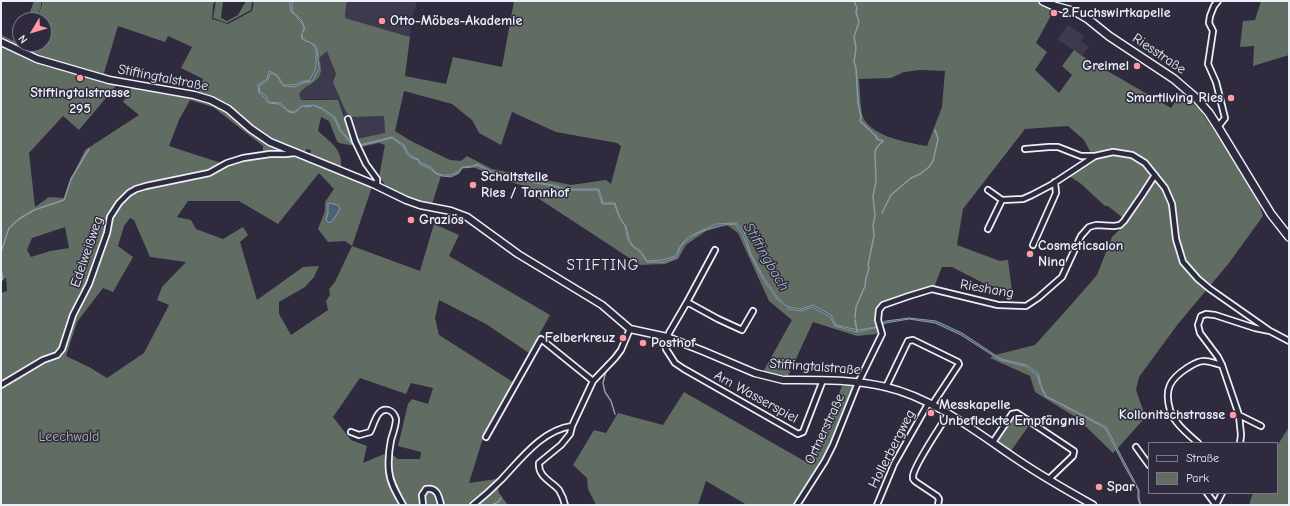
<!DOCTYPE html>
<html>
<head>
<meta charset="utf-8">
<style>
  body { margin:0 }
  #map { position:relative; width:1290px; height:506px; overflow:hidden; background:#2f2a3d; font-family:"Comic Neue",sans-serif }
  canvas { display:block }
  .frame { position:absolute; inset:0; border:2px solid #e8f1f8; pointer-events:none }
  .legend { position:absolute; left:1148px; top:442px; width:130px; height:52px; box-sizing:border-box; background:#2f2a3d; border:1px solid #797a88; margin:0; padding:5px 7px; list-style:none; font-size:12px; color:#e8f1f8 }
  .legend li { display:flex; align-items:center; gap:8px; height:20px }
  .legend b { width:20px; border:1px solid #797a88 }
  .north { position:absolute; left:12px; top:12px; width:40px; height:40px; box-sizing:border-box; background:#2f2a3d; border:1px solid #797a88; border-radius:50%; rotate:232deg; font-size:11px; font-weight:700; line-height:16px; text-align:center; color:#e8f1f8 }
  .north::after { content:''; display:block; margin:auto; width:14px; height:18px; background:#ff9aa2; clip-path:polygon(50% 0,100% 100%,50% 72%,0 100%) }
</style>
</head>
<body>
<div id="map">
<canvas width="1290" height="506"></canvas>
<div class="frame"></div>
<ul class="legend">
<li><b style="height:5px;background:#2f2a3d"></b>Straße</li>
<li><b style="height:11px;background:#616d62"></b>Park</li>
</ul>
<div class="north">N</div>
</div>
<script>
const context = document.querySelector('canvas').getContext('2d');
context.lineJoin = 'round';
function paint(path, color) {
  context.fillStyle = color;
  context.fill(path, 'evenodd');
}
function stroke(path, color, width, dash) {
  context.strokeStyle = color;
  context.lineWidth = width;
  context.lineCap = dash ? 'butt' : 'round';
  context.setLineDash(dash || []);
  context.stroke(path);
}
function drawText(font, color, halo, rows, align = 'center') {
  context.font = font + ' "Comic Neue",sans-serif';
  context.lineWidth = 3;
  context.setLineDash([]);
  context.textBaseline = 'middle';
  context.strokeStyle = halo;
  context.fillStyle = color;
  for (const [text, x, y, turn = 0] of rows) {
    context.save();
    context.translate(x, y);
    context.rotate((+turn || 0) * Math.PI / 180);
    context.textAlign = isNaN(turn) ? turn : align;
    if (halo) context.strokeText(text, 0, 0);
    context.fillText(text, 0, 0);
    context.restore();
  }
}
paint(new Path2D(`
  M347 1H417L411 23 410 37 345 18 346 5Z
  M1068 25 1084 36 1081 41 1089 47 1082 56 1057 39Z
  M327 50 336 75 334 82 350 117 384 116 385 133 356 139 355 137 351 138 345 117 338 100 310 99 301 100 299 94 302 89 316 81 321 72 319 58Z`), '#3d3a50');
paint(new Path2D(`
  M34 1H41C42 7 38 14 36 20H27Z
  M42 1H215L213 5 212 19 228 24 252 11 254 1H290L291 11 301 22 304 28 301 33 303 41 314 46 316 49 317 68 309 81H304L294 85H284L277 75 269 71 267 79 258 85 259 93 264 97 268 103 279 104 289 111 294 113C306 104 314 104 326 113 328 114 332 116 334 118 339 124 337 128 345 134L341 130 335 117 314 105 302 106 294 112 289 111 280 103 269 102 266 96 260 92 259 86 268 80 270 73 277 76 283 86 294 87 305 82H310L313 80 319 68 317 49 315 45 303 39 302 34 305 28 302 21 292 11V1H347L346 5 345 18 410 37 405 76 446 84 453 57 502 67 514 1H1036L1054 10 1036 43 1047 52 1035 70 1059 93 1072 75 1062 66 1074 50 1082 56 1171 108 1181 93 1199 109 1239 166 1258 200 1263 216 1229 263 1178 324 1139 377 1136 390 1143 410 1142 421 1117 449 1106 427 1046 396 1041 385 1038 373 1026 365 1001 359 995 355 1035 345 1070 306 1097 275 1112 237 1127 222 1155 179 1151 177 1123 218 1108 206H1105L1080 183 1069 176 1093 157 1084 140 1068 126 1025 129 963 209 957 245 1000 261 1008 260 1012 291 987 285 952 267H942L935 285 883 305 879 310 878 325 858 330 836 325 831 315 813 305 801 309 788 307 778 298 764 278 751 254 744 232 736 223 716 224 688 237 681 245 675 256 663 260 647 261 641 251 633 246 629 239 626 226 620 218 615 203H603L599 189H566L553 185 501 176 477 164 473 166 462 167C456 176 452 176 441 176L432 204 413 200 387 187 379 177 385 145 379 143 361 147 339 143 337 141 329 121 321 117 318 131C329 141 343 149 341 167L310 154 311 150 307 149 305 152 269 137 254 128 226 103 211 96 198 93 203 79 181 68 192 47 168 36 165 42 118 26 104 73 121 80 79 130 63 116 29 153 35 207 49 197 64 198 71 179 85 150 139 115 123 102 135 82 211 100 259 135 373 184 352 246 420 271 434 224 459 235 449 256 550 315 529 353 486 324 439 300 435 318 439 335 513 382 483 438 469 483 496 479 499 493 508 505H1V293L7 291 6 278 1 279V35C8 37 12 42 20 42V44H44V20H37L42 4ZM327 51 336 74 333 82 346 112 350 117 384 116 385 133 356 139 355 137 351 138 338 100H301L299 94C305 84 319 84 321 71 321 67 320 62 319 58ZM920 70 945 71 942 107 927 146C909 143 867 136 862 114 860 103 860 90 859 79L891 78 904 72ZM404 91 452 104 472 120 479 133 501 145 512 112 556 132 617 143 621 146 611 184 606 180 571 185 492 169 467 156 461 161 450 160 411 141 395 131ZM190 100 213 107 263 146V152L239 157 221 163 169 146 179 120ZM319 173 334 189 325 202V211L318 229 328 242 345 241 352 246 335 282 329 289 330 295 326 301 328 310 291 335 279 314V302L305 287 314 277 319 266 303 267 257 300 240 242 248 235 243 227 223 239 196 229 191 220 177 217 188 201H239L278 224ZM130 218 134 220 150 257 186 262 162 287 157 300 169 305 144 353 107 378 89 367 66 356 77 322 103 288 113 292 133 257 118 246 124 226ZM65 227 69 248 50 251 31 257 27 250 32 238ZM360 378 406 394 411 383 433 388 428 404 412 399 408 404 398 446 421 452 420 459H398L389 452 363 463 367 446 351 440 333 417Z
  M216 1H223L221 18 227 21 238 15 246 1H252L251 10 227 23 213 18Z
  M1261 1H1289V55L1253 66 1254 46 1240 47 1243 21 1255 20Z
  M477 165 501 177 553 186 565 190H598L602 203 614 204 620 218 625 226 628 240 632 246 640 252 646 261 664 262 677 257C678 253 680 248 682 245 692 232 719 224 735 224L742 233 750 254 763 279 777 299 787 309 801 311 812 307 830 317 835 326 857 332 878 326 877 334 857 336 813 322 788 376 763 372 792 320 769 301 738 233 727 225 706 231 686 245 678 259 665 264 640 265 524 189 525 186 506 181 473 167Z
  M993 356 1000 360 1025 366 1037 375 1040 385 1045 396 1105 428 1116 450 1113 453 1077 418 1035 392 1030 376 990 358Z
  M842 386H854L825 456 794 505H747L706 481 698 505H596L588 489 587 478 573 465 594 430 606 433 618 413 663 425 684 392 806 462 815 453Z
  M1012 416H1018L1030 424 1011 451H1009L998 443 997 440Z
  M1289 427V505H1249L1253 493H1277V446Z`), '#616d62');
const water = new Path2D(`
  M290 1H292V11L302 21 305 29 302 34 303 39 315 45 317 49 319 68 313 80 310 82H305L294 87 283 86 277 76 270 73 268 80 259 86 260 92 266 96 269 102 280 103 289 111 294 112 302 106 314 105 322 108 335 117 341 130 352 143 359 145 392 137 404 145 408 153 413 157 418 159 421 163 431 167 436 173 442 175H451L458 172 462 167 473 166 477 164 501 176 553 185 566 189H599L603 203H615L620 218 626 226 629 239 633 246 641 251 647 261 663 260 675 256 681 245 688 237 716 224 736 223 744 232 751 254 764 278 778 298 788 307 801 309 813 305 831 315 836 325 858 330 874 327 886 321 909 318 936 321 962 333 1001 359 1026 365 1038 373 1041 385 1046 396 1106 427 1139 490V498L1141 505H1140L1138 499V490L1125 467 1105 428 1045 396 1040 385 1037 375 1025 366 1000 360 961 335 935 323 909 319 886 323 874 328 857 332 835 326 830 317 812 307 801 311 788 309 777 299 763 279 750 254 742 233 735 224C719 224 693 232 682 245 680 248 678 253 677 257L664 262H647L640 252 632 246 628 240 625 226 620 218 614 204H602L598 190H565L553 186 501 177 477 165 473 167 462 168 459 173 451 177 442 176 436 174 431 169 420 164 418 160 412 158 407 154 403 146 392 138 359 146 352 144 340 131 334 118 321 109 314 106 302 107 294 113 289 112 279 104 268 103 264 97 259 93 258 85 267 79 269 71 277 75 284 85H294L304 81H309C315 71 317 69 316 57 316 55 317 51 315 48 311 39 295 45 304 28L301 22 291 11Z
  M329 203 338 205 340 209 333 220 329 223 326 220 328 214V204Z`);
paint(water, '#496172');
stroke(water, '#899ba8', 1);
stroke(new Path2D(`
  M854 1 857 8 856 13 859 22 854 37 856 48 854 62 856 68 858 102 860 113 861 116 860 121 876 136 877 139 883 141 877 147 875 152 876 181 873 196 875 216 873 225 874 236 868 265 869 268 866 278 865 286 856 307 855 318
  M882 213 891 195 911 178 920 174 929 167 933 161 938 139 935 130
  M1 252 9 228 19 219 34 210 64 200 71 179 89 149
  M1 281 3 279 2 273
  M855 320 857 331
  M614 363 606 371 603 383 605 392 611 401 615 414
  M492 505 498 502 501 498`), '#899ba8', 1.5);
const street = new Path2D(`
  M1218 1 1214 6 1210 16 1209 23 1213 31 1208 64 1216 82 1225 118 1218 127
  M348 119 355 141 366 164 377 179V186
  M1025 149 1049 147H1058L1081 156H1095
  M988 190 1002 200 1023 199 1032 195 1051 185 1095 156 1113 152 1132 155 1145 163 1165 188 1172 204 1176 239 1183 262 1198 279 1210 289 1270 331
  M988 229 1002 200
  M1033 245 1056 193 1055 182
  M715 250 687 302 669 333 665 345 666 349 675 363 684 369 798 434 803 432 823 380
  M687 302 718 319 742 330 753 311
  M1 385 43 360 57 355 62 349 73 315 89 284 107 233 110 217 119 203 129 193 136 189 146 186 209 173 227 163 243 158 270 154H285L295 153
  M886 387 908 341 913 340 958 362 959 364 932 405
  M1239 415 1261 426
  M351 432 359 435 370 432C374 425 377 407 388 410 392 411 395 415 396 419 396 426 393 433 391 440 389 450 388 461 389 471 390 483 397 494 403 505
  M486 437 541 339 593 381
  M993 442 1012 414 1017 413 1074 451 1073 456 1049 479
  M1198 443C1188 434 1174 423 1170 410 1164 389 1170 379 1187 368 1192 365 1197 361 1204 361 1210 361 1216 364 1222 365
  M1240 443 1241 435 1239 415 1222 365 1218 357 1200 333 1198 325 1201 316 1206 314 1215 315 1255 328 1270 331 1289 341
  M1136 447 1149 465
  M1207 493 1216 505
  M423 505 422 495 426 489C437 487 439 496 441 505
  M473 505C483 497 492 489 501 480 521 459 542 430 572 426
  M565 505C564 500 562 495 559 490 551 481 538 477 539 463L561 445 570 434 572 426 593 381 615 358 621 350 630 329
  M797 505 825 461 833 445 857 385 882 334 878 320 879 310 883 305 909 296 932 289 998 305 1026 306 1038 298 1062 277 1081 236 1089 227 1096 225 1114 226 1120 225 1124 221 1142 195 1155 175
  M877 505 894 464 928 404
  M938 505 939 499 937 496 916 482C913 479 913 480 913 476 914 465 941 426 948 414
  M1216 505 1222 493`);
const secondary = new Path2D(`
  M1 42 37 59 109 80 194 95 211 100 228 109 251 129 270 142 373 184 406 200 420 205 451 211 467 217 518 254 602 305 630 329 667 337 703 351 755 373 783 380C817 380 852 379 886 387 933 398 975 431 1015 458 1040 475 1066 490 1093 505`);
const primary = new Path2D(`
  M1043 1 1054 6 1076 12 1088 19 1109 36 1174 79 1196 98 1209 113 1218 127 1271 214 1289 237`);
stroke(street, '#e8f1f8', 8);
stroke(secondary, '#e8f1f8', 9);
stroke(primary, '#e8f1f8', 10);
stroke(street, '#2f2a3d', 4.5);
stroke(secondary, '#2f2a3d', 6);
stroke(primary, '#2f2a3d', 7);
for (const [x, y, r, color] of [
  [1054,13,4,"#ff9aa2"],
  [382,21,4,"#ff9aa2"],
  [1137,66,4,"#ff9aa2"],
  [80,78,4,"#ff9aa2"],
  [1231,98,4,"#ff9aa2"],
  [473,185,4,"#ff9aa2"],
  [411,220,4,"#ff9aa2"],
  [1030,254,4,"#ff9aa2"],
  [623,338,4,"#ff9aa2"],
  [643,343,4,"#ff9aa2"],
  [931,413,4,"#ff9aa2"],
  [1233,415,4,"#ff9aa2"],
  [1099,487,4,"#ff9aa2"]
]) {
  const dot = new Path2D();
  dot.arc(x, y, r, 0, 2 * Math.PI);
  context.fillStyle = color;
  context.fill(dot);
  stroke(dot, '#2f2a3d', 1.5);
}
drawText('bold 14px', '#e8f1f8', '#2f2a3d', [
  ["2.Fuchswirtkapelle",1062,13],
  ["Otto-Möbes-Akademie",390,21],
  ["Greimel",1129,66,"right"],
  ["Stiftingtalstrasse",80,93,"center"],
  ["295",80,109,"center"],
  ["Smartliving Ries",1223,98,"right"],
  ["Schaltstelle",481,177],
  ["Ries / Tannhof",481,193],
  ["Graziös",419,220],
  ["Cosmeticsalon",1038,246],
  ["Nina",1038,262],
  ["Felberkreuz",615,338,"right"],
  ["Posthof",651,343],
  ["Messkapelle",939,405],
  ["Unbefleckte Empfängnis",939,421],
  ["Kollonitschstrasse",1225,415,"right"],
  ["Spar",1107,487]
], 'left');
drawText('14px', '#e8f1f8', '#2f2a3d', [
  ["Riesstraße",1159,54,34],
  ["Stiftingtalstraße",163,78,11],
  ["Edelweißweg",87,252,-71],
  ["Rieshang",987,289,10],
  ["Stiftingtalstraße",815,367,4],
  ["Am Wasserspiel",756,397,29],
  ["Ortnerstraße",825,429,-65],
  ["Hollerbergweg",892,449,-63]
]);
drawText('14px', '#abb6b4', '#2f2a3d', [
  ["Leechwald",69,437]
]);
drawText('italic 15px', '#a8b7c2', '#2f2a3d', [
  ["Stiftingbach",766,257,60]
]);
context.letterSpacing = '1px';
drawText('15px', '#e8f1f8', '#2f2a3d', [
  ["STIFTING",603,266]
]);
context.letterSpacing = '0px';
</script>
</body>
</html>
